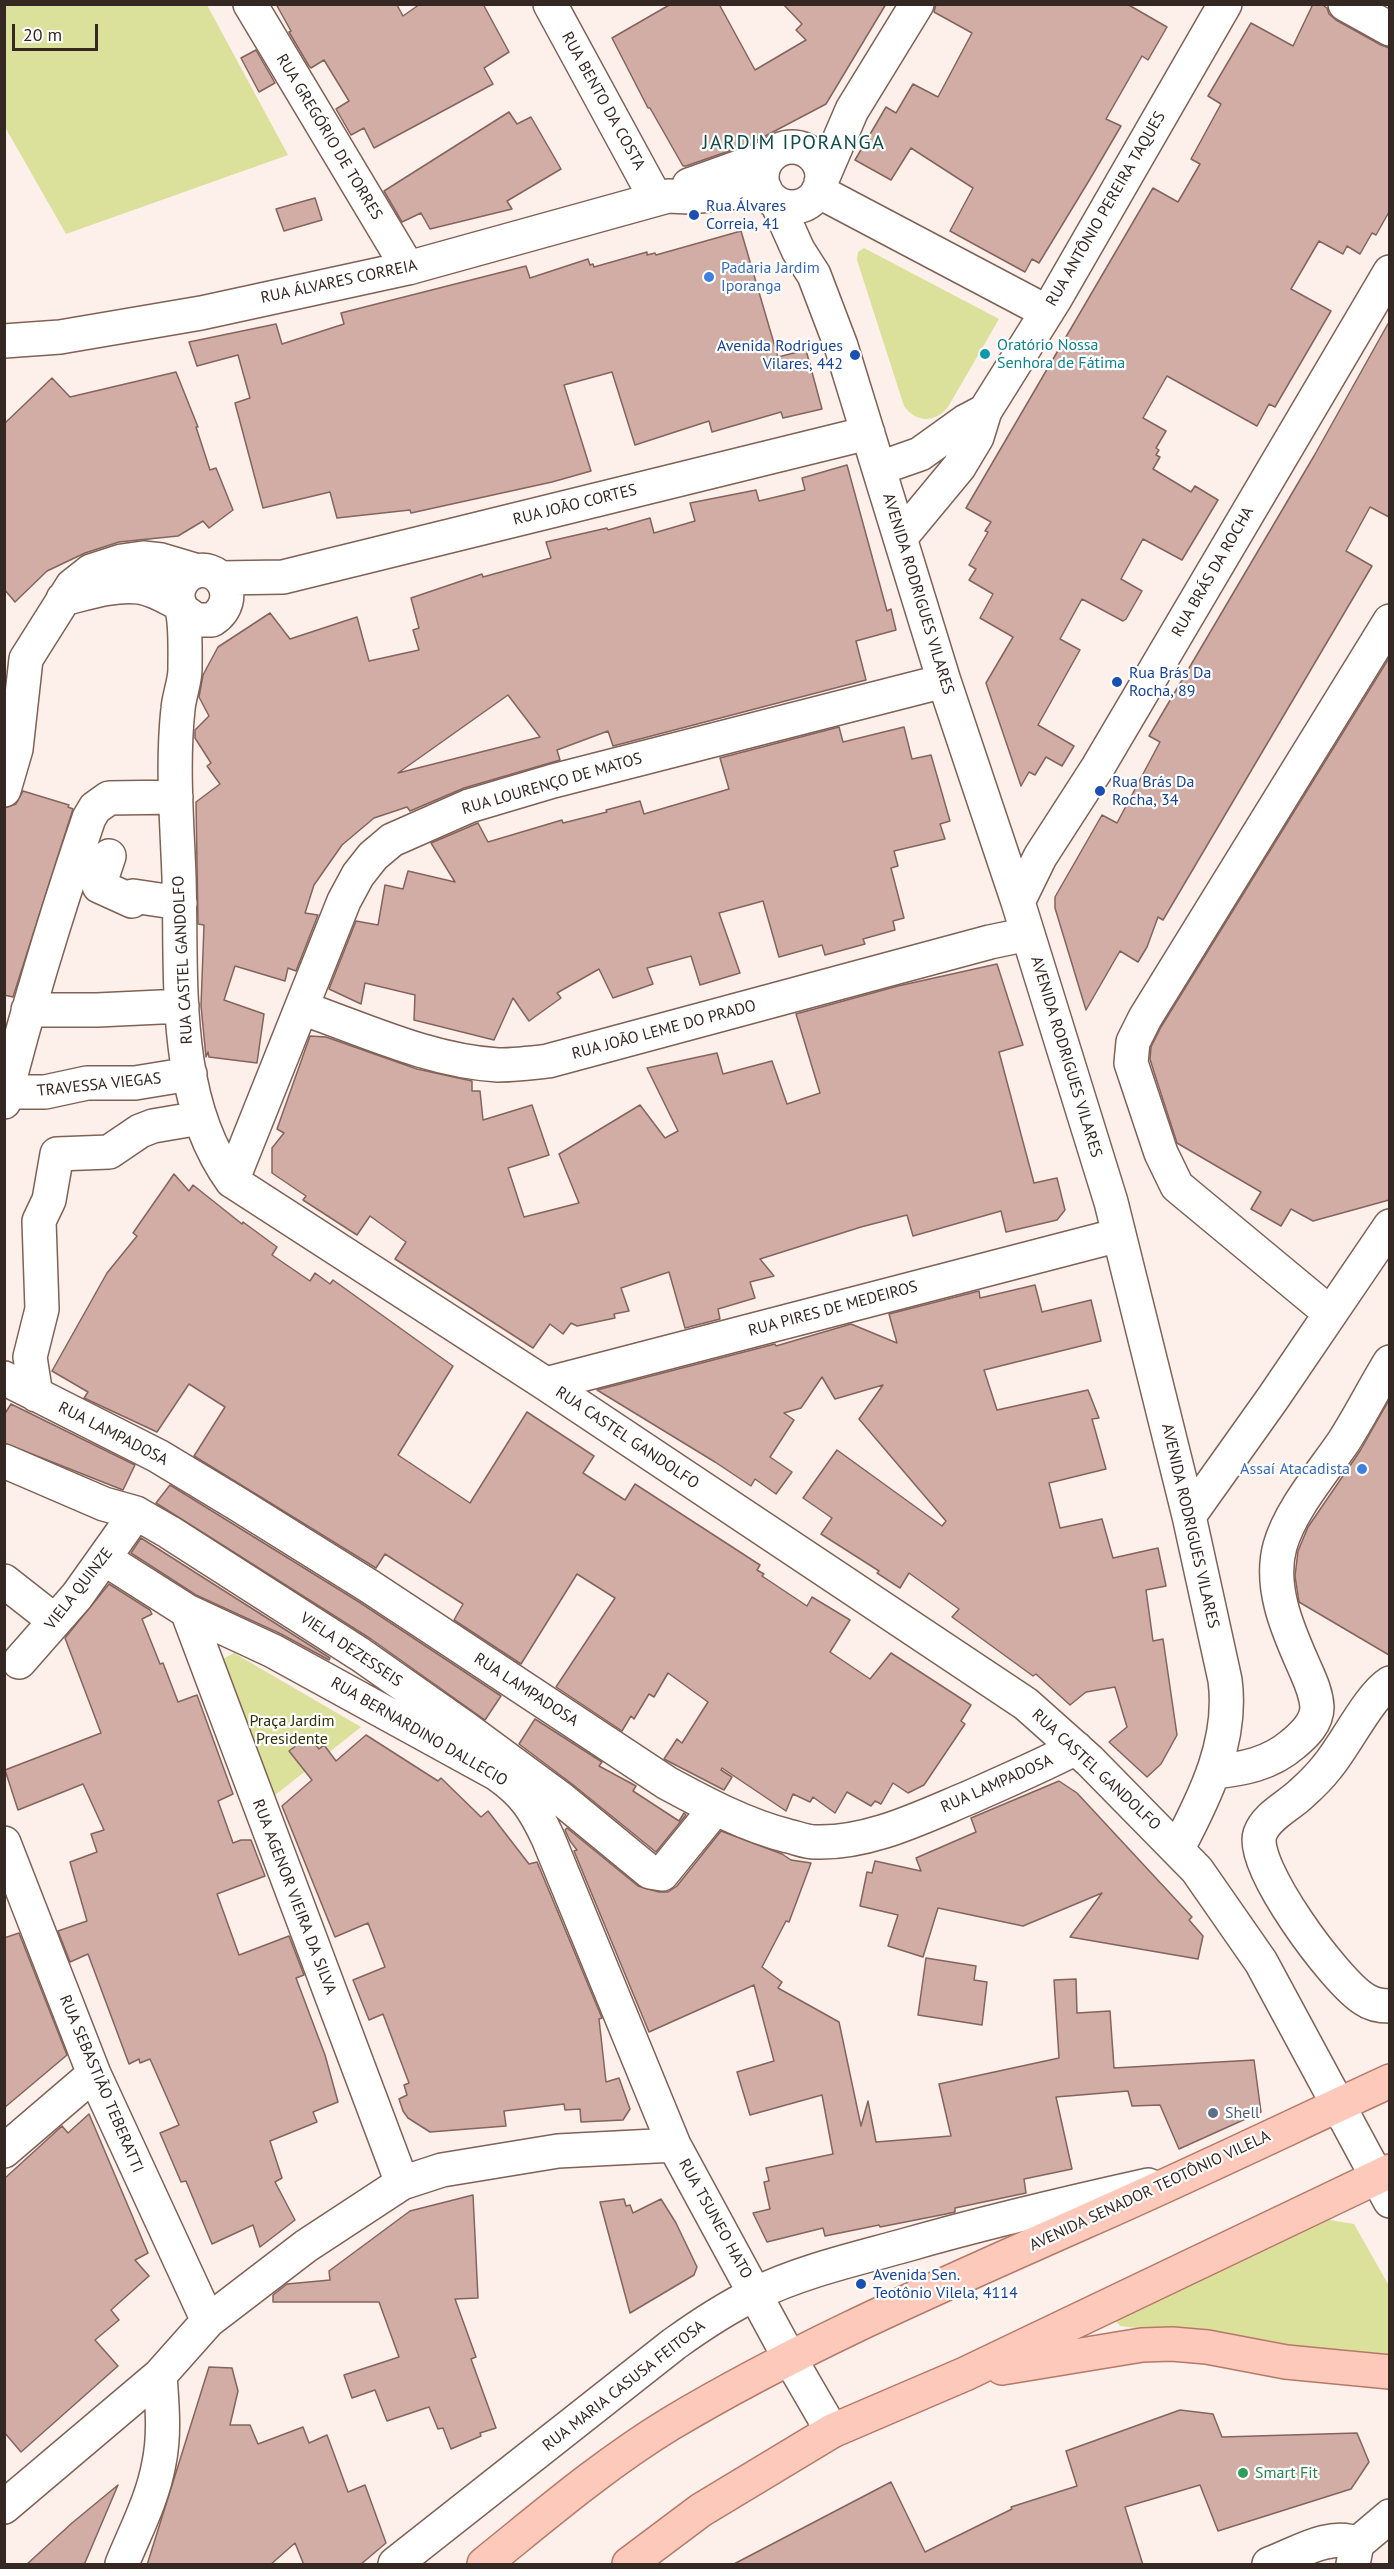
<!DOCTYPE html>
<html>
<head>
<meta charset="utf-8">
<style>
  body { margin:0 }
  #map { position:relative; width:1394px; height:2569px; overflow:hidden; background:#fdefe9; font-family:"PT Sans",sans-serif }
  canvas { display:block }
  .frame { position:absolute; inset:0; border:6px solid #352823; pointer-events:none }
  .scale { position:absolute; left:12px; top:24px; width:86px; height:27px; box-sizing:border-box; border:3px solid #352823; border-top:0; padding-left:8px; font-size:18px; line-height:21px; white-space:nowrap; color:#352823; -webkit-text-stroke:4px #fff; paint-order:stroke }
</style>
</head>
<body>
<div id="map">
<canvas width="1394" height="2569"></canvas>
<div class="frame"></div>
<div class="scale">20 m</div>
</div>
<script>
const context = document.querySelector('canvas').getContext('2d');
context.lineJoin = 'round';
function paint(path, color) {
  context.fillStyle = color;
  context.fill(path, 'evenodd');
}
function stroke(path, color, width, dash) {
  context.strokeStyle = color;
  context.lineWidth = width;
  context.lineCap = dash ? 'butt' : 'round';
  context.setLineDash(dash || []);
  context.stroke(path);
}
function drawText(font, color, halo, rows, align = 'center') {
  context.font = font + ' "PT Sans",sans-serif';
  context.lineWidth = 4.5;
  context.setLineDash([]);
  context.textBaseline = 'middle';
  context.strokeStyle = halo;
  context.fillStyle = color;
  for (const [text, x, y, turn = 0] of rows) {
    context.save();
    context.translate(x, y);
    context.rotate((+turn || 0) * Math.PI / 180);
    context.textAlign = isNaN(turn) ? turn : align;
    if (halo) context.strokeText(text, 0, 0);
    context.fillText(text, 0, 0);
    context.restore();
  }
}
paint(new Path2D(`
  M4 5H207L288 155 66 234 5 127Z
  M864 248 999 319 948 407C935 423 916 423 904 406L857 260 858 252Z
  M234 1653 361 1727 274 1796 223 1659Z
  M1312 2217 1354 2224 1389 2286V2358L1120 2326 1116 2321 1124 2311Z`), '#dbe09b');
const building = new Path2D(`
  M276 4 397 5 403 16 420 4H483L509 52 484 68 493 84 374 148 364 128 351 135 336 109 349 101 324 60 311 68 309 66 289 32 291 31Z
  M671 4H719L755 70 806 40 796 30 802 24 783 4H886L826 104 752 143 686 166H683L650 108H648L612 38Z
  M936 4H1127L1167 27 1148 60 1142 56 1106 119 1121 126 1090 179 1039 263 1032 259 1025 272 950 231 973 188 911 148 891 180 855 160 886 107 896 113 913 84 938 97 972 33 934 12Z
  M1313 4H1321L1327 8 1329 14 1336 20 1381 45 1389 48V212L1376 235 1372 233 1360 254 1347 246 1343 254 1319 241 1291 289 1331 311 1275 407 1269 404 1257 426 1167 376 1143 418 1166 431 1156 448 1159 450 1156 455 1160 457 1153 469 1191 492 1195 486 1218 500 1182 560 1143 539 1121 579 1142 591 1126 619 1123 621 1082 599 1060 639 1080 650 1038 725 1074 746 1062 766 1046 757 1035 775 1029 772 1021 786 986 683 1013 637 980 618 993 594 969 580 976 569 969 565 988 532 985 531 991 522 966 508 1153 188 1178 202 1200 164 1191 159 1221 104 1208 96 1251 23 1293 46Z
  M256 50 275 83 259 92 241 58Z
  M509 112 517 124 531 117 561 169 507 201 512 209 430 229 421 213 402 222 384 191Z
  M315 198 322 220 284 231 276 209Z
  M741 231 778 357 806 350 822 409 783 418 781 412 712 432 709 421 635 445 612 372 564 385 591 471 552 482 411 513 410 510 337 518 330 492 263 508 235 403 250 398 238 355 197 366 189 342 276 324 282 344 344 324 341 313 526 266 530 278 588 259 590 265 593 264 594 267 647 252V255L655 253 656 255Z
  M1389 322V517L1370 507 1346 551 1372 566 1163 920 1158 917 1147 947 1138 962 1120 951 1086 1010 1055 908V897L1102 815 1117 823 1160 742 1149 736 1314 456Z
  M176 372 198 427H196L210 470 216 468 233 510 209 528 203 521 178 536 119 542 85 553 47 571 15 602 4 589V424L52 378 70 397Z
  M847 465 887 611 891 609 896 630 856 641 866 680 613 746 608 731 557 750 560 760 464 788 410 811 407 807 374 818 342 845 314 885 305 913 318 915 296 971 288 968 285 981 235 966 224 1000 264 1014 257 1063 209 1057 208 1052 206 1057 201 1006 204 925 198 924 196 802 220 784 207 766 211 763 195 738V730L209 716 199 697 203 675 218 647 270 613 290 639 357 617 369 661 419 650 413 630 419 628 411 598 482 574 483 577 551 558 546 542 607 528 608 530 650 518 654 533 695 521 690 503 756 490 759 501 805 490 802 478ZM508 695 540 737 398 773Z
  M1389 658V1200L1313 1221 1291 1209 1281 1226 1251 1209 1261 1192 1177 1143 1154 1072 1150 1059 1151 1047 1161 1027Z
  M839 727 843 742 904 727 912 759 931 755 950 821 940 824 945 839 894 851 898 866 891 868 904 918 893 921 895 930 863 939 865 944 825 955 822 945 779 957 763 901 719 913 740 973 700 985 691 956 647 968 653 984 613 998 599 969 557 993 561 998 529 1021 513 998 494 1040 414 1020 415 995 365 983 361 1004 329 989 356 921 378 925 385 885 403 889 408 871 455 882 431 843 478 823 488 842 562 820 563 823 607 812 606 810 640 801 644 814 729 789 720 758Z
  M23 791 69 805 68 807 73 809 13 997 4 995V808L16 804Z
  M997 964 1023 1045 999 1052 1034 1183 1057 1178 1065 1210 1057 1220 1006 1232 1001 1211 913 1236 907 1215 861 1227 760 1259 774 1276 750 1282 755 1298 718 1309 720 1319 685 1328 669 1272 621 1288 629 1311 614 1314 615 1318 577 1326 571 1323 563 1334 550 1324 533 1348 395 1259 406 1242 370 1216 357 1235 303 1200 306 1196 272 1173V1148L284 1133 277 1129 310 1036 326 1037 417 1069 472 1081V1091H480L483 1120 532 1105 549 1155 508 1168 524 1217 579 1203 559 1154 640 1105 665 1138 678 1131 647 1068 717 1053 723 1074 772 1061 787 1104 820 1093 796 1014 898 986Z
  M174 1174 189 1191 193 1185 242 1224 243 1222 277 1247 272 1255 310 1281 315 1273 330 1284 333 1280 453 1366 398 1455 470 1503 527 1412 594 1456 583 1473 625 1500 635 1484 760 1565 757 1570 764 1574 762 1576 807 1606 812 1597 850 1620 830 1652 870 1679 891 1653 971 1705 961 1721 965 1724 924 1785 908 1793 893 1783 881 1804 875 1801 871 1806 847 1792 835 1813 813 1797 810 1802 793 1794 786 1811 722 1768 721 1770 732 1777 724 1790 664 1759 677 1739 682 1743 708 1702 668 1673 654 1697 649 1694 634 1719 631 1716 622 1731 556 1687 615 1598 577 1574 521 1664 454 1620 463 1604 385 1554 376 1568 194 1456 225 1407 189 1384 157 1432 84 1398 88 1392 52 1371 107 1273 137 1236 133 1233Z
  M1035 1285 1042 1312 1091 1300 1101 1341 984 1370 997 1410 1088 1390 1099 1418 1092 1419 1106 1469 1049 1483 1060 1528 1102 1519 1113 1558 1158 1548 1166 1586 1146 1590 1153 1641 1163 1639 1177 1735 1161 1764 1147 1777 1109 1742 1127 1727 1115 1687 1086 1692 1070 1705 1036 1674 1033 1676 952 1617 959 1609 909 1573 900 1588 877 1573 879 1571 821 1534 832 1518 803 1498 837 1450 942 1526 946 1521 859 1419 883 1385 835 1399 822 1377 801 1408 784 1413 794 1420 770 1457 792 1472 776 1494 755 1479 751 1486 715 1462 597 1390 775 1344 776 1346 851 1324 897 1343 889 1314 979 1291 980 1298Z
  M1389 1400V1655L1299 1602 1295 1576 1298 1551 1308 1527 1360 1451Z
  M11 1404 135 1465 123 1490 4 1443V1415Z
  M170 1485 359 1602 501 1696 485 1720 371 1639 156 1503Z
  M141 1538 330 1658 329 1660 281 1634 196 1595 131 1553Z
  M109 1584 150 1610 152 1614 142 1619 160 1664 163 1663 178 1702 197 1695 233 1794 218 1801 233 1843 241 1840H251L265 1876 217 1894 239 1955 289 1936 304 1975 296 1978 325 2055 338 2102 313 2112 317 2122 270 2141 282 2178 275 2182 295 2220 260 2247 253 2225 212 2244 186 2181 181 2182 160 2133 179 2125 150 2059 140 2063 139 2059 129 2064 88 1954 70 1962 58 1931 87 1921 70 1862 97 1852 91 1834 104 1830 83 1784 18 1810 5 1770 101 1733 65 1638Z
  M535 1719 602 1762 599 1766 636 1786 633 1791 679 1821 684 1813 686 1815 656 1852 572 1784 519 1744Z
  M366 1735 438 1781 441 1778 481 1817 488 1811 529 1864 537 1862 602 2018 599 2019 606 2082 619 2078 630 2109 623 2120 581 2122 580 2109 565 2110 564 2104 504 2111 506 2126 430 2132 408 2118 403 2111 399 2099 407 2095 404 2085 409 2083 383 2014 369 2020 353 1980 385 1967 368 1923 335 1937 282 1806 312 1780 289 1751 309 1736 319 1749 324 1745 336 1761Z
  M1059 1781 1077 1793 1192 1917 1189 1920 1203 1936 1198 1959 1070 1937 1102 1893 1023 1926 938 1908 923 1957 888 1946 898 1915 860 1906 867 1872 872 1873 875 1861 921 1871 916 1858 976 1832 971 1818Z
  M567 1828 638 1886 659 1892H668L677 1886 721 1831 782 1854 791 1860 811 1863 789 1922 786 1921 762 1967 782 1982 778 1988 839 2022 861 2126 868 2101 876 2142 951 2136 939 2084 1059 2058 1054 1980 1076 1979 1077 2013 1110 2011 1114 2068 1254 2060 1261 2112 1179 2149 1160 2105 1132 2106 1128 2091 1056 2097 1072 2169 1024 2179 1026 2193 955 2208V2212L946 2214 880 2227 879 2225 825 2236 823 2228 767 2242 753 2213 770 2209 764 2182 769 2181 766 2168 833 2154 822 2095 750 2115 737 2072 774 2061 754 1985 649 2032 574 1851 577 1850 570 1841 565 1830Z
  M19 1933 67 2055 4 2108V1938Z
  M926 1958 976 1966 974 1980 987 1982 982 2025 918 2015Z
  M89 2114 148 2253 135 2260 149 2276 111 2310 119 2320 95 2340 118 2366 21 2452 4 2432V2179L62 2126 68 2133Z
  M473 2195 478 2298 455 2299 476 2357 471 2359 496 2428 480 2433 481 2436 451 2449 443 2428 438 2429 429 2407 387 2421 375 2390 352 2398 344 2375 399 2357 379 2302H273V2295L287 2284 330 2280 329 2271 410 2211Z
  M624 2199 626 2206 630 2205 633 2213 661 2199 676 2223 697 2267 694 2275 630 2313 600 2202Z
  M209 2367 232 2368 238 2391 230 2425H250L258 2444 303 2427 309 2443 327 2435 348 2492 365 2485 386 2543 360 2565H304L295 2543 270 2565H147Z
  M1180 2410 1213 2414 1222 2437 1357 2433 1369 2462 1351 2489 1218 2531 1200 2485 1125 2507 1143 2565H732L891 2482 925 2552 1012 2509 1011 2507 1077 2486 1066 2451Z
  M118 2485 84 2565H26L72 2523Z`);
paint(building, '#d1ada5');
stroke(building, '#84645d', 1.5);
const minor = new Path2D(`
  M250 4 408 268
  M550 4 656 199
  M1345 4 1390 29
  M762 177a30 30 0 1 1 60 0a30 30 0 1 1-60 0Z
  M821 182 852 110 917 4
  M689 185 770 156
  M818 191 1047 312
  M777 203 798 250 814 275 841 346 944 681 1018 902 1111 1202 1189 1516 1225 1680C1233 1740 1206 1795 1178 1848
  M4 341 60 337 201 313 408 268 668 196 690 197 765 189
  M880 468 920 454 966 421 985 411
  M901 537 959 467 977 437 985 411 1055 299 1225 4
  M220 578 283 577 868 433
  M63 599C87 593 114 584 139 587 153 589 166 597 178 603
  M182 610 196 620H212C244 599 218 558 190 574 184 578 179 585 178 593 177 600 180 604 182 610 186 624 185 653 185 669 185 682 179 696 178 709 172 764 177 822 179 877 182 974 171 1098 232 1181L546 1384 1026 1704 1090 1761 1197 1870 1261 1962 1390 2201
  M4 790 16 749 26 659 72 586 91 571 122 561 143 558 161 560 198 571
  M109 856 99 886 132 901 133 896 180 903
  M1018 902 1040 857 1098 767 1390 272
  M302 1008C365 1030 430 1061 498 1065 514 1065 532 1063 548 1061L990 942 1028 934
  M28 1010H97L182 1006
  M7 1092H45L87 1083H135L190 1074
  M4 1102C28 1006 57 912 89 818L95 808 109 798 176 797
  M232 1181 344 901 358 875 373 856 392 840 469 806 553 781 944 681
  M1330 1313 1177 1186 1161 1153 1131 1063 1133 1042 1145 1018 1390 621
  M4 1378 158 1456 236 1503 369 1586 667 1783C706 1804 745 1825 788 1836 797 1838 806 1842 815 1842 868 1844 920 1818 968 1798 1004 1782 1041 1766 1076 1748
  M546 1384 1119 1235
  M36 1395 30 1357 42 1309 39 1221 49 1200 57 1154 109 1152 140 1131 153 1126 200 1118
  M4 1461 104 1504 136 1513 169 1532 361 1655 465 1728 560 1798 650 1872 662 1874 715 1809
  M1189 1516 1273 1398 1390 1226
  M105 1559 187 1611 273 1651 497 1774C524 1793 534 1808 548 1838L674 2145 789 2357 832 2431
  M4 1581 55 1621
  M187 1611 402 2183
  M19 1662 77 1596 136 1513
  M1390 1683C1369 1696 1345 1746 1327 1767 1320 1776 1311 1785 1302 1793 1289 1806 1266 1816 1260 1834 1249 1865 1335 1981 1364 1999 1371 2004 1381 2006 1390 2006
  M1213 1772C1243 1769 1270 1764 1293 1744 1304 1735 1317 1723 1317 1707 1316 1691 1309 1678 1303 1664 1287 1628 1269 1586 1280 1546 1290 1510 1323 1472 1344 1441 1360 1416 1374 1388 1390 1362
  M4 1843 94 2074 208 2321
  M4 2151 94 2074
  M4 2507 160 2375 208 2321 306 2246 402 2183 442 2170 558 2151 674 2145
  M122 2564C135 2532 153 2498 159 2463 165 2434 162 2404 160 2375
  M395 2564 674 2344C699 2326 726 2308 755 2294 802 2271 856 2259 906 2245 986 2222 1067 2203 1148 2185
  M1269 2564C1294 2555 1331 2531 1357 2544
  M1353 2564 1357 2544 1390 2516`);
const major = new Path2D(`
  M1002 2368 1142 2345 1172 2344 1207 2347 1286 2362 1390 2372
  M484 2564C545 2515 603 2465 670 2424 802 2345 943 2285 1084 2222 1187 2177 1288 2128 1390 2081
  M629 2564 701 2510 832 2431 965 2374 1390 2171`);
stroke(minor, '#7f6155', 36);
stroke(major, '#b67968', 36);
stroke(minor, '#fff', 33);
stroke(major, '#fdc9bb', 33);
for (const [x, y, r, color] of [
  [694,215,6,"#1a4fb4"],
  [709,277,6,"#3f7fe0"],
  [985,354,6,"#0f9aa8"],
  [855,355,6,"#1a4fb4"],
  [1117,682,6,"#1a4fb4"],
  [1100,791,6,"#1a4fb4"],
  [1362,1469,6,"#3f7fe0"],
  [1213,2113,6,"#5c6f8a"],
  [861,2284,6,"#1a4fb4"],
  [1243,2473,6,"#2e9e5b"]
]) {
  const dot = new Path2D();
  dot.arc(x, y, r, 0, 2 * Math.PI);
  context.fillStyle = color;
  context.fill(dot);
  stroke(dot, '#fff', 2);
}
drawText('16px', '#352823', '#fff', [
  ["RUA BENTO DA COSTA",603,101,61],
  ["RUA GREGÓRIO DE TORRES",329,137,59],
  ["RUA ANTÔNIO PEREIRA TAQUES",1106,209,-60],
  ["RUA ÁLVARES CORREIA",339,282,-12],
  ["RUA JOÃO CORTES",575,505,-14],
  ["RUA BRÁS DA ROCHA",1213,572,-60],
  ["AVENIDA RODRIGUES VILARES",918,594,73],
  ["RUA LOURENÇO DE MATOS",552,784,-16],
  ["RUA CASTEL GANDOLFO",183,960,-93],
  ["RUA JOÃO LEME DO PRADO",664,1030,-15],
  ["AVENIDA RODRIGUES VILARES",1066,1057,73],
  ["TRAVESSA VIEGAS",99,1085,-6],
  ["RUA PIRES DE MEDEIROS",833,1309,-15],
  ["RUA LAMPADOSA",113,1434,27],
  ["RUA CASTEL GANDOLFO",627,1438,34],
  ["AVENIDA RODRIGUES VILARES",1190,1526,77],
  ["VIELA QUINZE",79,1589,-52],
  ["VIELA DEZESSEIS",351,1650,34],
  ["RUA LAMPADOSA",526,1690,33],
  ["RUA BERNARDINO DALLECIO",419,1732,30],
  ["RUA CASTEL GANDOLFO",1096,1770,43],
  ["RUA LAMPADOSA",997,1784,-24],
  ["RUA AGENOR VIEIRA DA SILVA",294,1897,69],
  ["RUA SEBASTIÃO TEBERATTI",101,2084,67],
  ["AVENIDA SENADOR TEOTÔNIO VILELA",1150,2191,-25],
  ["RUA TSUNEO HATO",715,2219,61],
  ["RUA MARIA CASUSA FEITOSA",624,2386,-38]
]);
drawText('16px', '#164399', '#fff', [
  ["Rua Álvares",706,206],
  ["Correia, 41",706,224],
  ["Avenida Rodrigues",843,346,"right"],
  ["Vilares, 442",843,364,"right"],
  ["Rua Brás Da",1129,673],
  ["Rocha, 89",1129,691],
  ["Rua Brás Da",1112,782],
  ["Rocha, 34",1112,800],
  ["Avenida Sen.",873,2275],
  ["Teotônio Vilela, 4114",873,2293]
], 'left');
drawText('16px', '#366cbe', '#fff', [
  ["Padaria Jardim",721,268],
  ["Iporanga",721,286],
  ["Assaí Atacadista",1350,1469,"right"]
], 'left');
drawText('16px', '#0d838f', '#fff', [
  ["Oratório Nossa",997,345],
  ["Senhora de Fátima",997,363]
], 'left');
drawText('16px', '#2f3107', '#fff', [
  ["Praça Jardim",292,1721],
  ["Presidente",292,1739]
]);
drawText('16px', '#4e5e75', '#fff', [
  ["Shell",1225,2113]
], 'left');
drawText('16px', '#27864d', '#fff', [
  ["Smart Fit",1255,2473]
], 'left');
context.letterSpacing = '1.5px';
drawText('20px', '#0e4d4a', '#fff', [
  ["JARDIM IPORANGA",794,143]
]);
context.letterSpacing = '0px';
</script>
</body>
</html>
